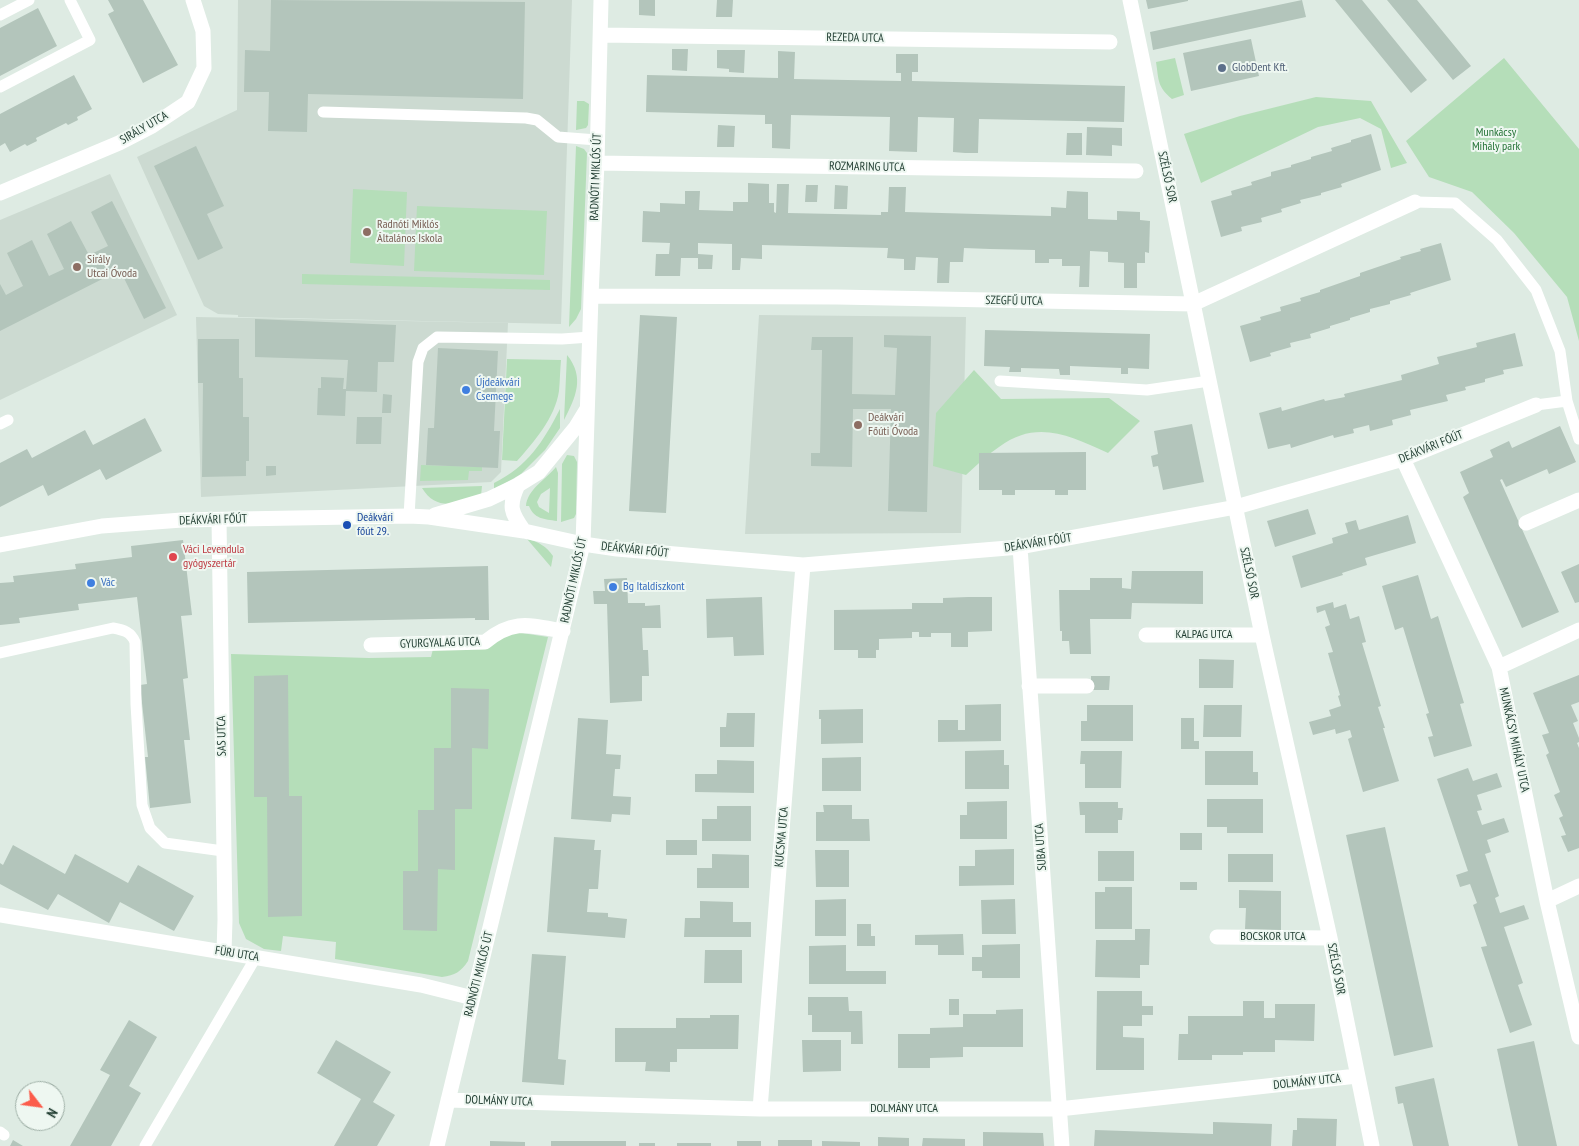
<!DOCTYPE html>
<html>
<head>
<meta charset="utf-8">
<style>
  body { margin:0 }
  #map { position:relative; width:1579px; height:1146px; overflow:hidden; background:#deebe3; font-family:"PT Sans Narrow",sans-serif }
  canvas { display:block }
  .north { position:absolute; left:15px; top:1081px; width:50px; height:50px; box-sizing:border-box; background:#eef7f1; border:1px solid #9baca3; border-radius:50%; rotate:120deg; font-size:14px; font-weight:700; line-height:20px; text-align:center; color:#1e3b2f }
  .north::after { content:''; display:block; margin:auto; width:18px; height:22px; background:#fb5c4b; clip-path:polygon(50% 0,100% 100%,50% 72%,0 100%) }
</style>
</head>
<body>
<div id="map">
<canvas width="1579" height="1146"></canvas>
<div class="north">N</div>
</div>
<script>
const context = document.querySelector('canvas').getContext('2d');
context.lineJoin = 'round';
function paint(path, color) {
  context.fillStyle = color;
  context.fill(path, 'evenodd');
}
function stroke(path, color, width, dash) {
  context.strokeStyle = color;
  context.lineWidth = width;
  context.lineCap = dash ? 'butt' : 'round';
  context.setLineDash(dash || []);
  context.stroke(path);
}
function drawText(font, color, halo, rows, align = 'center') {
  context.font = font + ' "PT Sans Narrow",sans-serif';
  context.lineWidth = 4;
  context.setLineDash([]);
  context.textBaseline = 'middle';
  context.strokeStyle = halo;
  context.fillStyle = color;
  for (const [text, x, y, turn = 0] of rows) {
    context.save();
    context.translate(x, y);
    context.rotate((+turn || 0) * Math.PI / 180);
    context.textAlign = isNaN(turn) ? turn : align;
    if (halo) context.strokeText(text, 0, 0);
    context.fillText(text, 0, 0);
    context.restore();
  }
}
paint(new Path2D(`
  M238 0H572L561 324 238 317V315L218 314 204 306 137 157 237 110Z
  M110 174 177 315 0 400V220Z
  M759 315 966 317 961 533 745 534Z
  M196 317 508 323 501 472 491 482 201 497Z`), '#ccdad1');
paint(new Path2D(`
  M1175 58 1184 95 1172 99C1157 86 1159 81 1156 62Z
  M1504 58 1579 149V341L1567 297 1514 233 1472 192 1429 177 1406 141Z
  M1316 97 1371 101 1407 163 1391 168 1381 129 1360 118 1318 127 1201 183 1184 134 1240 116Z
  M577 101H584L589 104 588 125 586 128 576 130Z
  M576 146 584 149 587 153 581 309 576 319 569 327Z
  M353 189 407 192 404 266 350 263Z
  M417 206 547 211 544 275 414 271Z
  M302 274 550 280V290L302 284Z
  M567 355C585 377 576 397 564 420Z
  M507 359 561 360C560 370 560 381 559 391 555 418 534 442 517 461L502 460Z
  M974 370 1001 399 1109 398 1140 421 1108 453C1070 436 1037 419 999 447 987 455 977 465 966 475L933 466 936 413Z
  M560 409V428L545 450 521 474 494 490V483C528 466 543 442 560 409Z
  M567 455 574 456 577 462 576 514 574 518 561 522 562 464Z
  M421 465 482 467V471H469L468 480 420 481Z
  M556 467 558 473 557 521C544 519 534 519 529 506H526C527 490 546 479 556 467ZM550 488 549 513 539 507 537 502 541 494Z
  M482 486 481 496C459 502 437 513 422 488Z
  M527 539C539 542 546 546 553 556L551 567Z
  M509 631 548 637 468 961C461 972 455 975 442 977L335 959 336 942 283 936 281 951 264 949 246 939 239 923 231 654 369 658 431 657 433 649Z`), '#b5deb9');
paint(new Path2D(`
  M108 0H143L178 65 143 83 108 14 114 11Z
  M271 0 525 2 523 99 308 94 307 132 268 131 269 92H244L245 50 270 51Z
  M639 0H655V16L639 15Z
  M717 0H733L732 17H716Z
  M1146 0H1188V1L1148 9Z
  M1302 0 1306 17 1153 50 1150 32Z
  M1335 0H1362L1427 80 1411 93Z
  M1387 0H1417L1471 66 1453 80Z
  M38 8 57 46 0 76V28Z
  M1251 39 1259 76 1191 91 1183 53Z
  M672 49H688L687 71 672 70Z
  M717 50H745L744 73 729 72V69L717 68Z
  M778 51 795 52 794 79 901 81V73H896V54H918V72H912V81L1125 86 1124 122 979 119 978 153H965L953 152 954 118 918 117 917 152 889 151 890 117 791 115 790 149 772 148V124H765V115L646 112 647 75 778 78Z
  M74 75 92 109 77 117 78 120 68 125 66 123 36 138 37 141 27 146 25 144 10 152 5 143 0 146V114Z
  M718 125 735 126 734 147H717Z
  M1087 127 1122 128V146L1112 145V156L1086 155Z
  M1067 133H1082V155H1066Z
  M1371 134 1381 170 1341 184 1342 187 1321 193V195L1300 200 1301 203 1281 209 1282 212 1261 218 1262 222 1241 227 1242 231 1221 237 1211 201 1232 195 1231 191 1252 185 1251 182 1271 176V172L1291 167V165L1311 159V157L1332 151 1331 148 1351 142V140Z
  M196 146 224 206 207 214 223 248 198 260 154 166Z
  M748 183 769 184V203H774V212L776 213 777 184H789L788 213 881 215V212H888L889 187H906L905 212 1051 216V207L1066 208 1067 191 1088 192V219L1117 220V211L1140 212V220L1150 221 1149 253 1145 252V263H1137V288H1124V263L1108 262V252L1090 251 1089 287H1079L1080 266H1062V259H1049V263H1035V250L990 249 964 248 963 262H950L949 283H937L938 258 916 257 915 270H904V259L887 258 888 248 762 245V259L741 258 740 270H732V244L698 243V254L713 255 712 269H698V258H681L680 276H655L656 254H669L670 243 642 242 643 211 660 212V203L685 204V191H700L699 210 733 211V202H748Z
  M806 185H818L817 202H805Z
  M835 185 848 186 847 209H834Z
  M112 201 166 308 144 319 120 270 0 331V284L6 295 23 286 7 253 32 240 49 276 64 269 47 234 71 221 89 255 108 246 91 212Z
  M1441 243 1451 280 1410 293 1411 295 1390 301V304L1370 309V312L1350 318V320L1330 326V328L1310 334 1311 338 1290 343 1291 347 1270 353 1271 356 1250 362 1240 326 1261 320 1260 317 1281 311 1280 307 1301 301 1300 298 1320 292V290L1360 276V273L1401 259 1400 257 1421 251 1420 249Z
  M640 315 677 317 666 513 629 511Z
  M255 319 396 325 394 362H378L377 392 346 391 345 416 317 415 318 388H321V377L344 378 343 389H346L348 360 255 357Z
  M985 330 1150 334 1149 369 1128 368V374H1121V368L1070 366V375H1060L1059 369 1021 368V372H1009L1010 367 984 366Z
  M1515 333 1523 366 1503 370 1504 374 1485 379V382L1465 387 1466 390 1446 395 1448 401 1410 410 1411 415 1392 420 1393 425 1370 431 1369 425 1353 429 1354 433 1334 438 1333 435 1291 448 1290 444 1268 449 1259 413 1281 407 1282 411 1324 399 1325 401 1345 397 1344 394 1402 380 1401 375 1439 364 1437 357 1477 347 1476 343Z
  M884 335 931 336 927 512 888 511 891 409H853L852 467 811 466V453H820L822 350H811L812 337H853L852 394 895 395 897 348 884 347Z
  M198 339H239V378H243V417H249V461H246V476L202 477 203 383H198Z
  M438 348 498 351 494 431H500L498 468 426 465 428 428H434Z
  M383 394 392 395 391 413H382Z
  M357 417H382L381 444H356Z
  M145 418 162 451 106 480 100 469 48 496 43 485 0 507V463L27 449 32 458 85 430 93 445Z
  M1192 424 1204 482 1163 490 1158 466 1153 467 1151 456 1158 454 1154 431Z
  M1560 426 1576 462 1549 474 1547 469 1506 487 1502 479 1500 480 1559 612 1522 628 1463 497 1469 493 1460 472 1493 457 1490 450 1509 441 1512 448Z
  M1086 452V490H1068V495H1055V490H1015V495H1002V490H979V453Z
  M266 466H276V475L266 476Z
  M1308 509 1316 534 1275 547 1267 521Z
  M1408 515 1416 543 1365 558 1367 565 1342 573 1343 575 1301 588 1292 556 1333 543 1332 538 1348 533 1345 523 1356 520 1359 530Z
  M183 540 192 615 181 616 188 678 183 679 190 740H184L191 803 150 808 145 757H148L140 685 147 684 137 597 78 604 79 610 19 618 20 623 0 625V583L14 582 13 576 76 569 75 564 132 557 131 546Z
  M1579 564V602L1575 603 1561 572Z
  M488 566 489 620H475V618L248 623 247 572Z
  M1132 571H1203V604L1132 603 1131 619H1090L1091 654H1070L1069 641H1062V631H1060L1059 590H1090V578H1122V588L1131 589Z
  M1418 575 1431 619 1438 616 1464 703 1460 704 1472 746 1434 757 1428 737 1433 736 1426 714 1429 713 1403 627 1395 630 1382 586Z
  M627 578 628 603H645V606L660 605 661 628H642L643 650H648L649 676H642V701L610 703 607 604H594L593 591H605L604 579Z
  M762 597 764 655 734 656 733 637 707 638 706 599Z
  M968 597H992V631L968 632V647H951V633H931V637H919V632H912V638L879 639V650H876V658H858V650H834V610L912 609V603H943V598Z
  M1333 602 1334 608 1346 604 1350 619 1359 616 1366 642 1362 643 1381 706 1378 707 1385 728H1383L1399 781 1363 792 1348 739 1352 737 1350 730 1336 734 1335 729 1313 735 1309 722 1331 716 1329 710 1341 706 1338 696 1340 695 1328 653 1333 652 1325 627 1330 625 1325 610 1317 613 1316 607Z
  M1199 659 1234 660 1233 688H1199Z
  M288 675 289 796H302V916L268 917 267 797H254V676Z
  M1579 675V702L1571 705 1578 721 1573 723 1579 738V742L1577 743 1579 748V848L1568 852 1561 836 1566 835 1559 818 1563 816 1554 795 1560 792 1546 755 1549 753 1542 735 1549 733 1533 693Z
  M1091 676H1110L1109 690H1091Z
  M451 688 489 689 488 749 472 748V809H455V870L438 869 437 931 403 930V871H418V810H434V748H451Z
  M1001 704V741L938 742V720H958V730H965V705Z
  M1087 705H1133V741H1081V721H1087Z
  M1204 705H1242L1241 737H1203Z
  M863 709V743L821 744V719H819V710Z
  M727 713H755L754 747H720V727H726Z
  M578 718 608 720 606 754 621 755 620 769H615L613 796 631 797 630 815 612 814 611 822 571 819Z
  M1181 718H1194V741H1199V749H1181Z
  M1004 750V765H1009V789H965V751Z
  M1081 751H1122L1121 788H1085V764H1080Z
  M1205 751H1253V772H1258V785H1205Z
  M861 757V791H822V758Z
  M717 760 754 761V793L695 792V774H717Z
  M1468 768 1473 781 1497 773 1502 787 1477 795 1482 810 1477 811 1482 825 1504 818 1509 832 1487 840 1491 852 1485 854 1499 896 1495 898 1500 913 1524 905 1529 919 1504 927 1523 983 1518 985 1532 1025 1510 1033 1481 947 1487 946 1473 905 1477 903 1470 884 1460 887 1456 875 1468 871 1437 779Z
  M1207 799H1263V833H1227V827H1207Z
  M1007 801V839H960V815H967V802Z
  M1079 802H1118V808H1123L1122 820H1118V833H1085V815H1080Z
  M823 805H852V819H869L870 841H816V812H824Z
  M717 806H751V841H702V819H717Z
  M1385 827 1433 1047 1394 1056 1346 835Z
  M1180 833H1202V850H1180Z
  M554 837 595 840 594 850H601L598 889H589L587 912 608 913V917L627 919 625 938 547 932Z
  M666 840H697V855H666Z
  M13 845 65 874 75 854 128 883 138 865 194 896 174 931 120 902 109 923 58 894 48 910 0 884V863L3 865Z
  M1014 849V885L959 886V866H975V850Z
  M815 850H849V887H816Z
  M1098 851H1134V881H1098Z
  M712 854 749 855V888H697V868H712Z
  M1228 854H1273V882H1228Z
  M1180 882H1197V890H1180Z
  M1105 887H1132V929H1095V892H1105Z
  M1239 890 1281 891V930L1245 929 1246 908H1239Z
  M846 899V936H815V900Z
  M1015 899 1016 934H982L981 900Z
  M700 901 733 902V922H751V937H684L685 918H700Z
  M857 924H871V936H875V946H857Z
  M1135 929H1150L1149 965H1140V978L1095 977 1096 940H1135Z
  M963 934 964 955H938V945H915V935Z
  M1020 944V978H982V971H972V957H982V945Z
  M846 945V971H886V984H809V946Z
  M705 950H742V983H704Z
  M532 954 566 956 558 1059 566 1060 564 1085 522 1082Z
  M1097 991H1142V1006H1153V1015H1142V1026H1123V1037L1144 1038V1070H1096Z
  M808 997H848L849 1011H862L863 1044H851V1032H812V1015H808Z
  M949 999H959V1015H949Z
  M1243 1001H1264V1018H1275V1004H1315L1314 1041 1275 1040V1052H1243V1055H1212V1060H1178L1179 1034H1188V1016H1243Z
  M1023 1009V1047H963V1057L930 1058V1068H898V1034H930V1028L963 1027V1014H996V1010Z
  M710 1015H739L738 1049H677V1062H670V1072L645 1071 646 1062H615V1028H676V1018H710Z
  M129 1020 157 1037 129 1086 141 1093 111 1146H70L110 1075 100 1070Z
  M336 1040 391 1072 373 1102 395 1115 377 1146H334L361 1099 317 1073Z
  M802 1040H841V1071L803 1072Z
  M1534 1041 1545 1091 1557 1146H1518L1497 1049Z
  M1434 1078 1449 1146H1413L1403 1103 1398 1104 1395 1087Z
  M1297 1118 1337 1119 1336 1146H1292L1293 1130H1297Z
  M1213 1122 1272 1124 1271 1146H1094L1095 1130 1213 1134Z
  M983 1132 1043 1133 1044 1146H983Z
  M878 1137 909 1138V1146H878Z
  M923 1138 965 1139V1146H922Z
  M13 1140 23 1146H10Z
  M778 1140H812V1146H778Z
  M490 1141 525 1142V1146H490Z
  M551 1141H626V1146H551Z
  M737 1141H761V1146H737Z
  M822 1141 860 1142V1146H822Z
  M639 1143H655V1146H639Z
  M677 1143H711V1146H677Z`), '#b3c5bb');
stroke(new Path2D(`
  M0 15 29 0
  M0 87 90 40 70 0
  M323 112 526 118 537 120 558 137 597 140
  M1415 202 1455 203 1497 240 1536 290 1560 351 1567 401 1579 439
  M1000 381 1147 390 1209 381
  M1536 405 1567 401
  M0 424 8 420
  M409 516 418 362 423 348 437 337 562 339 590 337
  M0 653 113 628C124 630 131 632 135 642L136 704 142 805 150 828 165 843 223 851
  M0 1132 4 1135
  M145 1146 256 957`), '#fff', 11);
stroke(new Path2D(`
  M1130 0 1262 635 1330 938 1372 1146
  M601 35 1110 42
  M597 163 1136 171
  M0 193 119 143 152 126 188 102 204 68 203 31 193 0
  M591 296 837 297 1193 304 1415 202
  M1403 459 1499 667 1547 901 1579 1037
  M518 485C508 506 511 513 524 531
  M435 515 489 499 518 485 539 472 576 427 587 409
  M219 520 225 920 224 952
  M1526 523 1579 500
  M0 545 102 526 182 520 409 516 429 517 524 531 583 544 617 549 803 565 1020 547 1236 507 1403 459 1536 405
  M1020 547 1062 1146
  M1146 635H1262
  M371 645 485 642C513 619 529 625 563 631
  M1499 667 1579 630
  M1029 686H1087
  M1547 901 1579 886
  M0 915 421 985 473 998
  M1217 937 1330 938
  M448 1100 760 1109H1059L1357 1076
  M760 1109 803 565
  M437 1146 583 544 591 296 597 163 601 0`), '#fff', 15);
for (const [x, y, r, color] of [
  [1222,68,5,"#5c6f8a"],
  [367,232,5,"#8d6e63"],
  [77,267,5,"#8d6e63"],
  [466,390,5,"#3f7fe0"],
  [858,425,5,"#8d6e63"],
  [347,525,5,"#1a4fb4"],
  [173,557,5,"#e0444e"],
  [91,583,5,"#3f7fe0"],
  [613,587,5,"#3f7fe0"]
]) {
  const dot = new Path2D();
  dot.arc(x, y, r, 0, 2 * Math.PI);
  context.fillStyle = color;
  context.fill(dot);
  stroke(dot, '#eef7f1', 2);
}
drawText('12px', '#1e3b2f', '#eef7f1', [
  ["REZEDA UTCA",855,38,1],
  ["SIRÁLY UTCA",144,128,-30],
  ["ROZMARING UTCA",867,167,1],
  ["RADNÓTI MIKLÓS ÚT",596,177,-88],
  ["SZÉLSŐ SOR",1167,177,78],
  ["SZEGFŰ UTCA",1014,301,1],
  ["DEÁKVÁRI FŐÚT",1431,447,-22],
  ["DEÁKVÁRI FŐÚT",213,520,-2],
  ["DEÁKVÁRI FŐÚT",1038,543,-9],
  ["DEÁKVÁRI FŐÚT",635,550,6],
  ["SZÉLSŐ SOR",1249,573,78],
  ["RADNÓTI MIKLÓS ÚT",574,580,-78],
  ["KALPAG UTCA",1204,635],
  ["GYURGYALAG UTCA",440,643,-2],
  ["SAS UTCA",222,736,-91],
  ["MUNKÁCSY MIHÁLY UTCA",1514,740,78],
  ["KUCSMA UTCA",782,837,-85],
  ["SUBA UTCA",1041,847,-94],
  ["BOCSKOR UTCA",1273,937],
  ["FÜRJ UTCA",237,954,9],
  ["SZÉLSŐ SOR",1336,969,79],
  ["RADNÓTI MIKLÓS ÚT",479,974,-76],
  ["DOLMÁNY UTCA",1307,1082,-6],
  ["DOLMÁNY UTCA",499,1101,2],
  ["DOLMÁNY UTCA",904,1109]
]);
drawText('12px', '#4e5e75', '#eef7f1', [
  ["GlobDent Kft.",1232,68]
], 'left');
drawText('12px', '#267438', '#eef7f1', [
  ["Munkácsy",1496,133],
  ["Mihály park",1496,147]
]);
drawText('12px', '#785e54', '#eef7f1', [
  ["Radnóti Miklós",377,225],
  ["Általános Iskola",377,239],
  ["Sirály",87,260],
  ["Utcai Óvoda",87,274],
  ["Deákvári",868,418],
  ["Főúti Óvoda",868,432]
], 'left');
drawText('12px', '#366cbe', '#eef7f1', [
  ["Újdeákvári",476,383],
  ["Csemege",476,397],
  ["Vác",101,583],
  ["Bg Italdiszkont",623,587]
], 'left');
drawText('12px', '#164399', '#eef7f1', [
  ["Deákvári",357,518],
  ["főút 29.",357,532]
], 'left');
drawText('12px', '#be3a42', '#eef7f1', [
  ["Váci Levendula",183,550],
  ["gyógyszertár",183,564]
], 'left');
</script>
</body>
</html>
